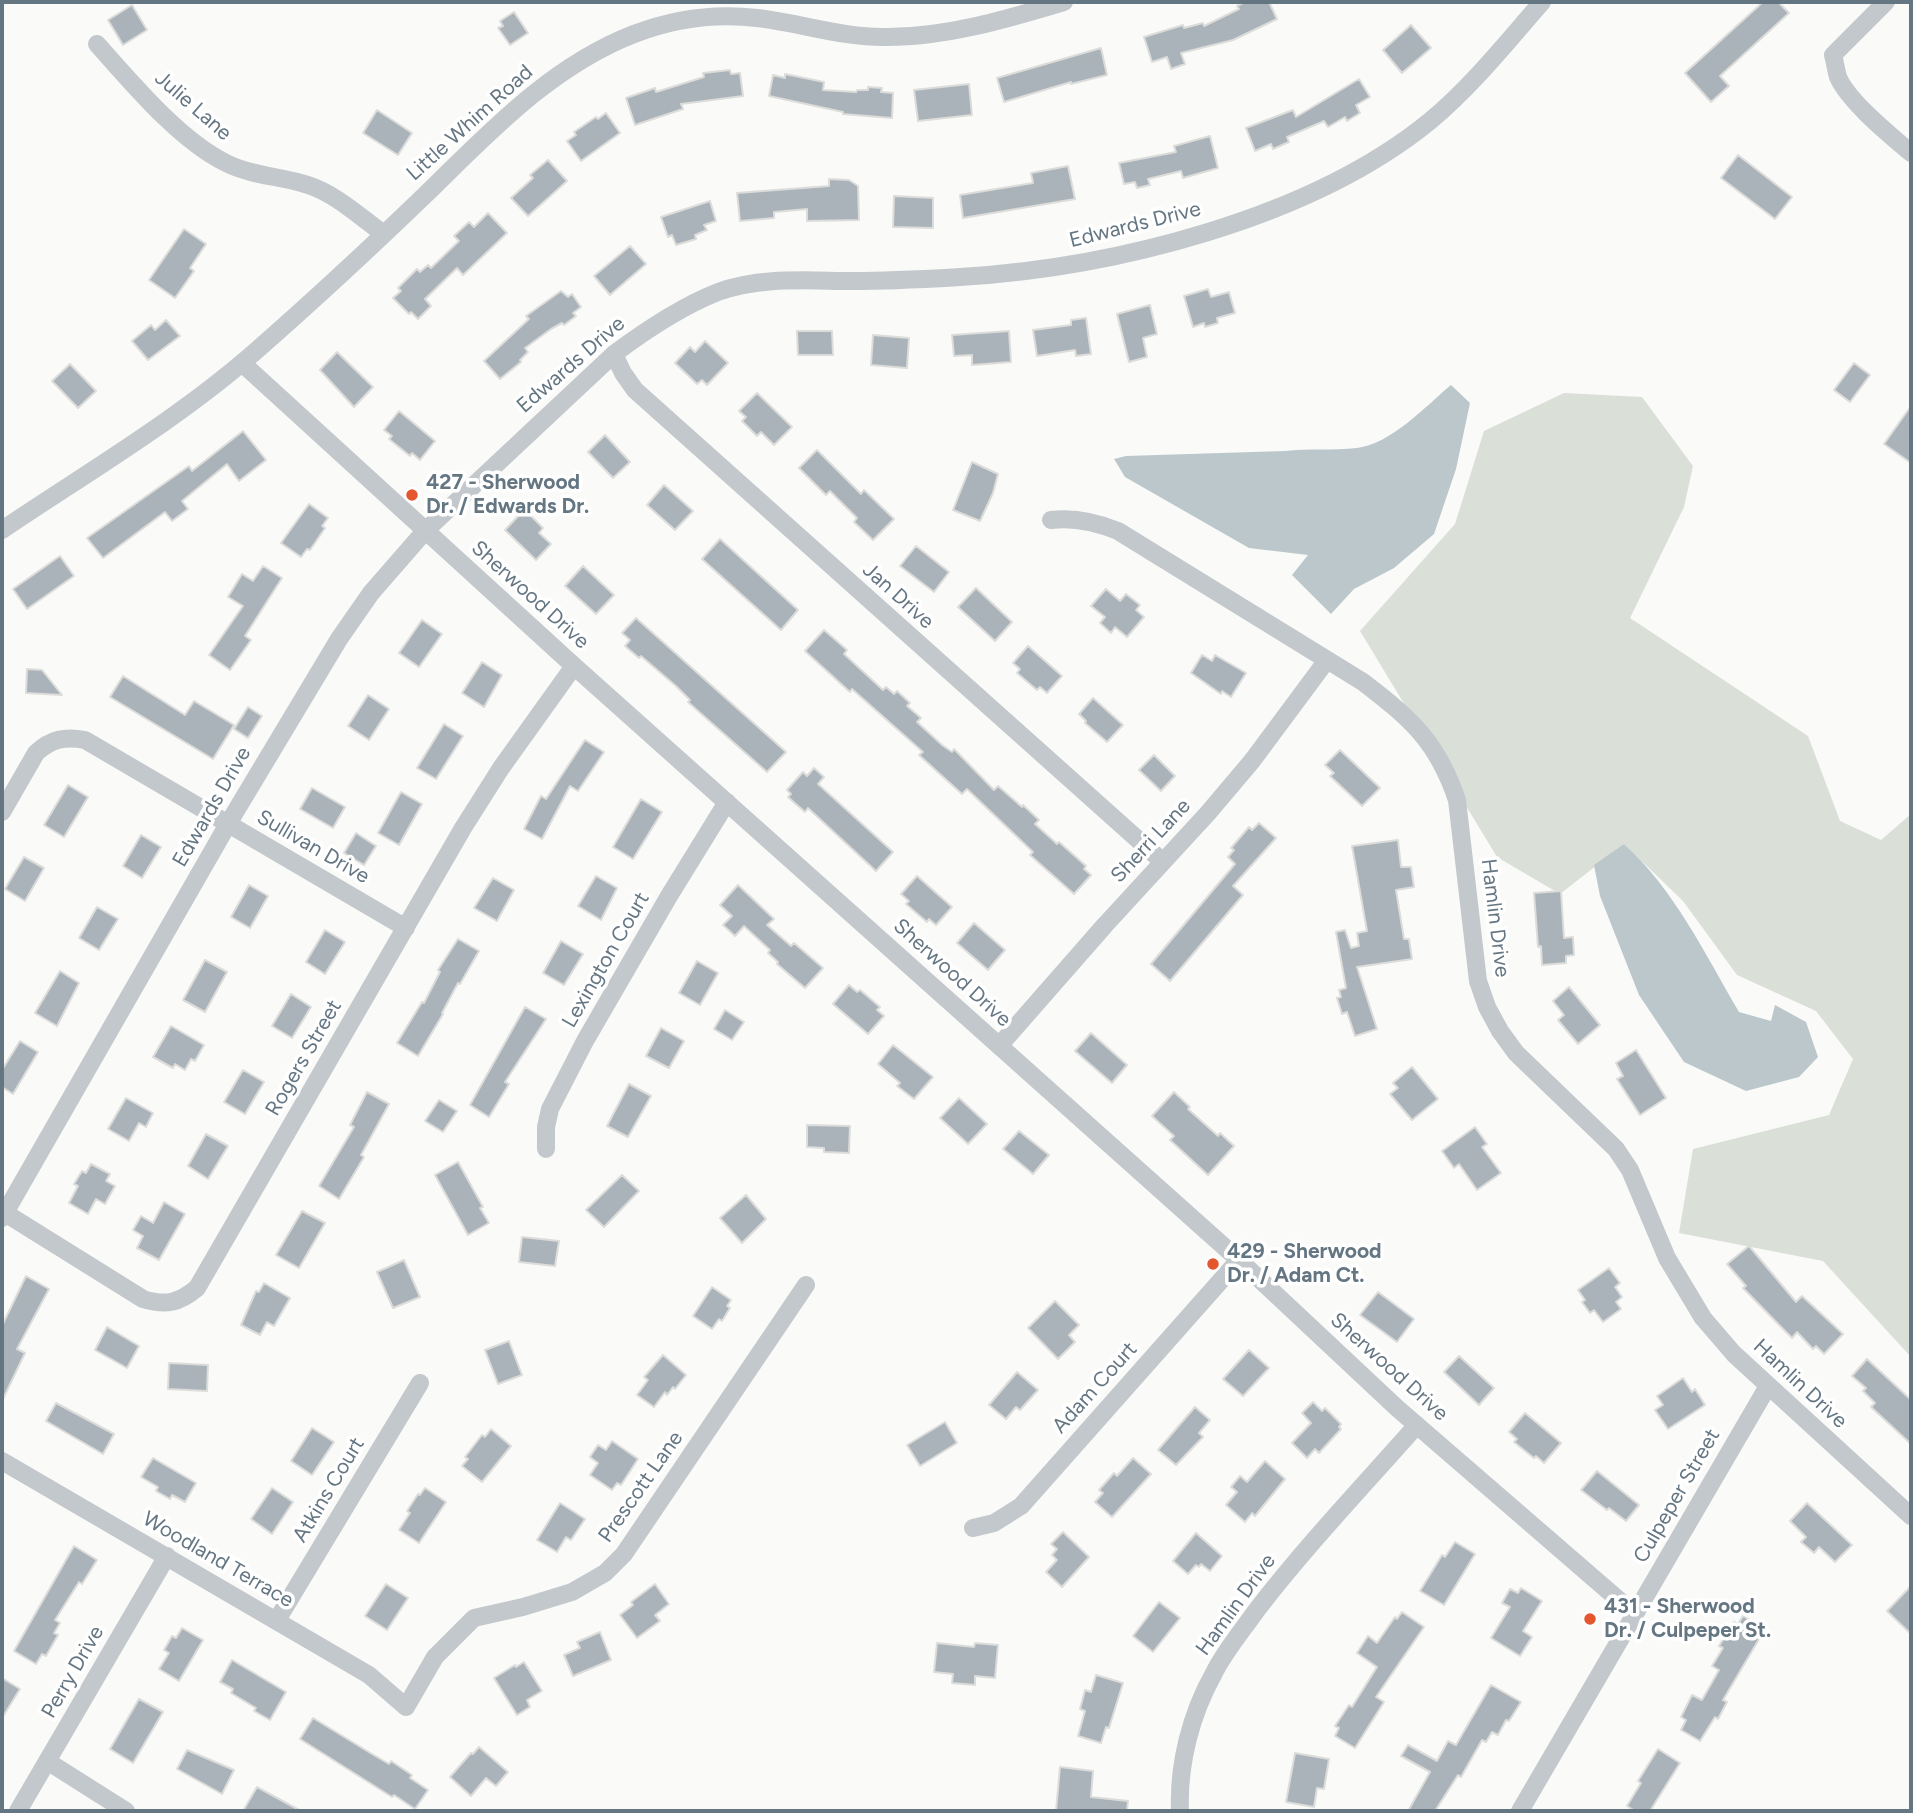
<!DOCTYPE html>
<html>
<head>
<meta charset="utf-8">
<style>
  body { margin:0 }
  #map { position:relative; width:1913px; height:1813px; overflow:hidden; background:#fafaf8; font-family:Figtree,sans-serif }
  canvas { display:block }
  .frame { position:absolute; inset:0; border:4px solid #657683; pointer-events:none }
</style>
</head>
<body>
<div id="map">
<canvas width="1913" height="1813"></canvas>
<div class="frame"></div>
</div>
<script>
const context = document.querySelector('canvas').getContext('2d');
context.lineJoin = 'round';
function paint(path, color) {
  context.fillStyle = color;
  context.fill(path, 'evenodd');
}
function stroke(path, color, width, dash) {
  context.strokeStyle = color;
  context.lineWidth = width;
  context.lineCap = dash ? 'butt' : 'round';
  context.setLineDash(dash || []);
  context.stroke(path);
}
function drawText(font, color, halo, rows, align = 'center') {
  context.font = font + ' Figtree,sans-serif';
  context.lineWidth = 7;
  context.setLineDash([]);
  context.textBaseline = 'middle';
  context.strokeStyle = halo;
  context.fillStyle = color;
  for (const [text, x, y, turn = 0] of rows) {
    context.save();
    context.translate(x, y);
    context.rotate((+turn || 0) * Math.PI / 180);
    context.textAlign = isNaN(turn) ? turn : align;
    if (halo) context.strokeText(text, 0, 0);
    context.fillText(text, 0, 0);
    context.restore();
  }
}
paint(new Path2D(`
  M1564 393 1642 397 1693 466 1684 507 1630 618 1808 736 1840 821 1881 840 1911 814V1357L1823 1261 1679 1233 1693 1149 1829 1115 1853 1059 1816 1011 1737 975 1683 901 1624 844 1560 894 1497 857 1360 631 1455 524 1484 431Z`), '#dadfd7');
paint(new Path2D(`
  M1451 385 1470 403 1456 469 1434 534 1394 568 1354 589 1331 614 1292 575 1308 555 1249 548 1125 477 1114 459 1126 456 1285 451C1309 448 1333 451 1357 448 1391 444 1426 406 1451 385Z
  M1624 844C1674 889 1705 954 1739 1012L1771 1021 1775 1005 1806 1022 1818 1057 1799 1077 1746 1091 1684 1062 1639 995 1600 896 1594 865Z`), '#bbc7cb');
const building = new Path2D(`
  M1245 2H1269L1277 19 1233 40 1181 53 1185 64 1171 69 1167 57 1152 62 1144 37 1183 25 1184 28 1203 23 1204 26 1239 9 1237 6Z
  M1763 2H1778L1789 13 1720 76 1729 86 1711 102 1685 73Z
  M132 5 147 30 123 45 108 20Z
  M514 12 528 33 510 45 498 28 503 26 500 21Z
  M1411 25 1431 48 1402 73 1383 50Z
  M1101 48 1107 75 1071 84V82L1004 102 997 78Z
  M730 70 731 74 740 73 743 96 681 104 683 109 635 125 626 98 655 88 656 92 704 77 703 73Z
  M785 74 824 82 823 90 856 92 857 90H868V87L882 88 881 92 893 93 892 118 843 114V112L769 96 773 75 785 78Z
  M1359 79 1370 97 1356 105 1360 113 1347 121 1345 117 1328 127 1324 121 1287 137 1289 142 1273 149 1271 144 1255 151 1246 128 1293 110 1296 117Z
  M969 84 972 115 918 121 914 90Z
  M377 110 412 133 398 155 363 133Z
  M606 113 620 133 581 161 567 141 576 135 574 132 596 117 598 119Z
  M1210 136 1218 168 1183 178 1181 171 1148 179 1150 185 1137 188 1135 182 1124 184 1119 163 1176 152 1174 146Z
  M1738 155 1792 197 1775 219 1721 178Z
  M548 160 567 181 528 216 511 198 533 178 530 175Z
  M1068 166 1075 199 963 218 960 195 1033 183 1031 173Z
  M829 179 849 180 858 186 859 220 807 221V209L774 212V218L740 221 737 193 829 186Z
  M894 196 933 198V228L893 227Z
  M710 201 716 221 704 225 707 230 695 235 696 239 676 245 672 235 668 237 661 217Z
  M488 213 507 233 463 275 457 268 425 299 431 306 418 319 411 312 409 314 393 298 401 291 398 288 417 269 420 272 428 265 431 268 459 241 454 236 469 222 474 227Z
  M184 229 206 244 190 268 194 271 175 298 149 280Z
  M630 246 646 264 610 295 594 276Z
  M1208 289 1211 297 1229 292 1235 313 1217 318 1218 323 1205 327 1204 323 1193 327 1184 296Z
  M561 291 568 297 572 294 581 307 573 313 576 316 564 325 562 323 551 329 525 348 528 352 520 360 521 362 500 379 484 361 529 319 526 316Z
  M1150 305 1157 334 1143 338 1147 357 1129 362 1117 314Z
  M1086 318 1091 354 1076 356 1075 350 1037 356 1033 330 1071 325V320Z
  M166 320 180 336 148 360 132 341 151 325 155 330Z
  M797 331H832L833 355H798Z
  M1009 331 1011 362 972 365V355L954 356 952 335Z
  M873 335 909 338 907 368 871 365Z
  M705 341 728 363 707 385 702 380 697 384 675 363 690 347 695 352Z
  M337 352 373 387 354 407 320 370Z
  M1854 363 1870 375 1850 402 1834 390Z
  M70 364 96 391 78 408 52 381Z
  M757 393 792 427 774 445 761 432 757 436 742 421 746 417 739 411Z
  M1911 406V463L1884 444Z
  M399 411 435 441 420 460 412 453 410 456 389 439 392 436 384 430Z
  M243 431 266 460 239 481 227 464 182 501 188 509 172 521 165 512 103 558 87 538 189 466 192 471Z
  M605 435 630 462 613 478 588 452Z
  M817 450 861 494 864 490 894 519 873 540 854 522 857 518 830 491 826 495 799 468Z
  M972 462 998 474 993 493 980 521 953 510Z
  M664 485 693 511 675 530 647 505Z
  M309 504 328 518 322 526 325 528 310 550 307 549 301 557 281 543Z
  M523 511 526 514 527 512 543 528 539 533 551 544 536 560 505 530Z
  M720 539 798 610 781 630 702 559Z
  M916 546 949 572 934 592 900 566Z
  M60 556 74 576 27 609 13 589Z
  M263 566 282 578 245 636 251 640 230 670 209 655 243 606 228 597 242 574 253 581Z
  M583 566 614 595 596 614 565 586Z
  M976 588 1012 622 995 641 958 607Z
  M1106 589 1120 601 1126 594 1140 605 1136 610 1144 617 1127 637 1115 627 1111 633 1100 623 1105 617 1091 606Z
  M636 618 786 752 767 772 688 702 690 700 676 686 641 656 639 658 625 646 630 640 622 633Z
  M422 620 442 634 419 667 399 653Z
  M824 630 847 650 844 654 883 690 886 687 894 694 897 691 910 703 907 706 921 718 917 722 942 745 952 752 954 749 994 790 998 786 1022 807 1023 805 1039 820 1035 824 1057 844 1059 842 1086 866 1084 869 1091 875 1074 894 1030 855 1033 852 967 789 962 794 919 755 923 752 852 689 850 692 805 651Z
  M1028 646 1062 676 1047 693 1040 687 1037 690 1017 673 1020 669 1013 663Z
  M1202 655 1212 661 1215 655 1246 673 1231 697 1222 691 1221 694 1191 673Z
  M482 662 502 675 484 707 462 693Z
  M27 669 42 670 62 695 26 693Z
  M123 676 185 715 194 701 234 725 213 759 110 697Z
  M368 695 389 709 369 740 348 726Z
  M1093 698 1123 725 1107 742 1085 723 1086 721 1079 714Z
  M248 707 262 716 248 738 234 729Z
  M444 724 463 736 436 779 417 768Z
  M585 740 604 752 578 791 570 786 542 839 524 829 541 796 546 799Z
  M1340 750 1380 788 1362 806 1330 776 1334 773 1325 765Z
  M1154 755 1175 776 1161 791 1139 770Z
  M814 768 824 777 818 784 893 852 876 871 808 808 805 812 788 797 791 794 787 790 803 772 807 776Z
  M68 785 88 797 64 837 44 825Z
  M312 788 345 807 333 828 300 809Z
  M401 792 422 804 399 845 378 833Z
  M641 799 662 812 633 859 613 847Z
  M1259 823 1276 838 1233 886 1243 895 1170 981 1151 964 1235 864 1228 857 1234 850 1231 848 1249 827 1252 830Z
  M356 833 376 846 364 865 344 853Z
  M141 835 161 847 142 878 123 866Z
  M1398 840 1401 867H1411L1414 887 1396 890 1404 939H1409L1412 959 1357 967 1377 1029 1355 1036 1347 1012 1342 1014 1337 998 1341 997 1339 990 1346 988 1336 932 1345 930 1351 948 1359 946 1357 933 1367 931 1352 846Z
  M24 857 44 868 25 901 5 889Z
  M596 876 617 888 601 920 578 906Z
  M917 876 952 907 936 925 929 919 927 922 906 904 909 901 901 894Z
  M493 878 514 890 497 921 474 908Z
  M249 885 268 896 250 928 231 917Z
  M738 885 774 919 767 925 791 946 794 943 823 968 805 988 777 964 778 962 768 953 770 950 744 926 735 936 723 925 732 916 720 905Z
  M1561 891 1564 938 1573 937 1574 955 1566 956V963L1542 965 1541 946 1538 947 1534 893Z
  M97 907 118 919 99 950 79 938Z
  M974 923 1005 950 988 970 957 943Z
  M325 930 345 942 325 974 306 962Z
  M458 939 479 951 460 984 458 983 442 1013 443 1014 418 1056 397 1043 422 1002 424 1003 440 972 438 970Z
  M561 941 583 954 564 985 543 973Z
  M205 960 227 972 205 1012 183 1000Z
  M697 961 718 973 700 1005 679 993Z
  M60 971 79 983 57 1026 35 1013Z
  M849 985 857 992 860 990 880 1007 877 1010 884 1016 868 1034 833 1004Z
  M1569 987 1600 1025 1578 1044 1558 1020 1564 1015 1553 1001Z
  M291 994 311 1007 292 1038 272 1026Z
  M525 1007 546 1019 505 1082 509 1084 489 1117 470 1105Z
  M725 1010 744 1022 732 1040 714 1029Z
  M171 1026 204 1045 195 1061 191 1059 185 1070 175 1064 173 1068 153 1057Z
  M661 1028 684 1041 669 1068 646 1056Z
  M1091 1033 1127 1065 1112 1083 1075 1051Z
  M20 1041 38 1052 13 1094 2 1087V1070Z
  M893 1045 933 1077 914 1099 897 1086 900 1083 878 1064Z
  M1636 1050 1666 1098 1640 1115 1617 1079 1623 1076 1616 1063Z
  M1412 1067 1438 1099 1412 1120 1390 1094 1398 1088 1393 1083Z
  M243 1070 264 1082 245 1114 224 1102Z
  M629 1084 651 1096 628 1137 607 1126Z
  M367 1092 389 1104 361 1155 364 1157 339 1199 319 1186 354 1127 350 1125Z
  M1174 1092 1190 1107 1188 1109 1218 1136 1220 1133 1234 1146 1208 1175 1170 1140 1174 1136 1152 1116Z
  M126 1098 153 1113 146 1127 139 1123 129 1141 108 1129Z
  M959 1098 987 1124 968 1144 940 1118Z
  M439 1100 457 1111 443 1132 425 1121Z
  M807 1125 850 1126 849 1153 824 1152V1148L807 1147Z
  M1475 1127 1487 1144 1482 1147 1501 1173 1477 1190 1459 1164 1454 1168 1442 1151Z
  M1019 1131 1049 1155 1033 1174 1003 1149Z
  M206 1134 228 1146 208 1179 188 1166Z
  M458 1162 483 1207 480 1208 489 1223 468 1235 435 1175Z
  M91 1164 110 1174 106 1181 115 1186 105 1204 96 1199 88 1214 69 1203 78 1186 74 1184 82 1171 86 1173Z
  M622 1175 639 1191 604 1227 586 1210Z
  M746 1195 766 1219 742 1243 720 1218Z
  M164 1202 185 1214 159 1260 137 1248 143 1236 133 1230 141 1216 153 1223Z
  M302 1211 325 1223 299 1268 276 1255Z
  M522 1237 559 1241 555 1266 519 1262Z
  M1749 1246 1796 1302 1802 1296 1843 1334 1824 1354 1816 1346 1813 1349 1797 1332 1792 1338 1743 1288 1746 1286 1727 1264Z
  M404 1260 420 1297 393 1308 377 1272Z
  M1609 1268 1620 1283 1615 1287 1622 1297 1616 1302 1621 1309 1603 1322 1594 1310 1590 1313 1582 1302 1585 1300 1578 1290Z
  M26 1276 49 1289 17 1349 25 1353 2 1401V1326Z
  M264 1283 290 1298 274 1326 267 1322 260 1335 241 1325 256 1291 259 1292Z
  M712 1287 731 1300 727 1306 730 1308 722 1321 719 1319 712 1329 693 1316Z
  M1378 1292 1414 1319 1397 1342 1360 1315Z
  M1055 1301 1079 1325 1069 1335 1075 1342 1058 1359 1028 1328Z
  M107 1327 139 1346 127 1368 95 1350Z
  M509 1341 522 1375 498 1384 485 1350Z
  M1249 1350 1269 1368 1243 1396 1223 1379Z
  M663 1355 686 1375 675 1389 673 1387 667 1395 665 1392 654 1407 637 1395 648 1380 644 1377Z
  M1459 1356 1494 1388 1479 1405 1444 1372Z
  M1867 1359 1911 1400V1444L1871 1407 1875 1403 1863 1391 1866 1388 1852 1376Z
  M169 1363 208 1365 207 1391 168 1389Z
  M1017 1372 1038 1390 1020 1410 1016 1407 1006 1419 989 1405Z
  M1683 1378 1692 1392 1695 1389 1705 1405 1668 1429 1655 1410 1663 1405 1657 1396Z
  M1313 1402 1322 1411 1325 1408 1341 1424 1339 1427 1341 1429 1319 1453 1315 1449 1307 1458 1292 1443 1311 1423 1302 1413Z
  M56 1403 114 1434 103 1454 46 1421Z
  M1195 1407 1210 1420 1199 1433 1203 1437 1176 1465 1158 1450Z
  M1525 1413 1561 1443 1544 1463 1536 1456 1534 1458 1514 1442 1517 1439 1509 1432Z
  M945 1422 957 1443 920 1466 907 1445Z
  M312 1428 334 1442 312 1475 291 1461Z
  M491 1429 511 1446 482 1482 462 1466 468 1459 465 1457 482 1435 485 1437Z
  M612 1441 638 1459 621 1485 617 1483 612 1490 590 1475 598 1463 590 1457 598 1445 606 1450Z
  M153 1458 196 1483 185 1502 172 1495 170 1499 156 1491 158 1487 141 1477Z
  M1133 1458 1151 1474 1112 1517 1095 1502 1103 1493 1099 1490 1114 1473 1117 1476Z
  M1265 1461 1285 1479 1255 1516 1252 1513 1245 1522 1226 1505 1237 1492 1231 1487 1240 1476 1247 1482Z
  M1597 1471 1639 1505 1626 1521 1609 1508 1607 1510 1581 1490Z
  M272 1488 293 1502 272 1534 251 1519Z
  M425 1488 446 1502 419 1543 399 1530 410 1513 407 1511 418 1494 420 1495Z
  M560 1503 585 1519 571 1540 566 1537 557 1552 537 1540Z
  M1807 1503 1852 1545 1835 1562 1819 1547 1814 1553 1801 1542 1806 1537 1790 1521Z
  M1063 1532 1089 1557 1062 1587 1046 1572 1057 1560 1052 1555 1057 1549 1051 1544Z
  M1196 1533 1222 1556 1210 1571 1201 1564 1199 1567 1196 1565 1188 1574 1173 1561Z
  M1455 1542 1475 1554 1444 1605 1420 1591 1442 1555 1445 1557Z
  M74 1546 97 1560 82 1584 79 1582 55 1620 60 1623 54 1633 58 1635 46 1656 42 1654 36 1664 14 1651Z
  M386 1584 408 1598 387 1630 365 1616Z
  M655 1584 669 1604 655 1615 660 1621 637 1638 620 1615 633 1605 631 1602Z
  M1911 1586V1634L1887 1611Z
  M1521 1588 1542 1601 1523 1631 1532 1637 1520 1656 1491 1638 1510 1607 1502 1603 1510 1589 1518 1593Z
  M1159 1602 1180 1618 1153 1652 1133 1636Z
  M1402 1612 1424 1627 1376 1697 1384 1702 1355 1748 1335 1736 1339 1728 1335 1726 1349 1705 1352 1707 1377 1667 1357 1653 1368 1636 1377 1643 1395 1617 1397 1619Z
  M1743 1616 1765 1629 1723 1700 1727 1702 1718 1719 1715 1717 1700 1741 1681 1730 1686 1720 1681 1717 1692 1695 1702 1700 1719 1670 1712 1666 1723 1648 1719 1646 1734 1622 1738 1624Z
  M182 1628 203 1640 179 1681 159 1669 169 1653 164 1650 172 1636 176 1638Z
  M600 1632 611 1660 573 1676 564 1655 580 1648 577 1642Z
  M937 1643 974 1647 975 1643 998 1645 995 1678 975 1676V1685L952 1683 953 1674 934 1672Z
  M232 1660 286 1692 270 1720 254 1711 256 1708 231 1693 233 1689 220 1682Z
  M524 1662 542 1691 527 1700 530 1707 517 1715 494 1678 515 1665 516 1667Z
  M1096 1675 1123 1683 1109 1728 1106 1727 1101 1743 1078 1736 1085 1711 1080 1709 1085 1690 1091 1692Z
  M2 1678 20 1689 2 1718Z
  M1491 1685 1521 1702 1509 1721 1506 1720 1498 1735 1492 1732 1486 1742 1482 1740 1461 1777 1458 1775 1435 1811H1408L1430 1772 1401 1756 1408 1745 1437 1761 1448 1741 1456 1745Z
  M139 1699 163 1712 133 1763 110 1749Z
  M313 1718 372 1754 389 1764 391 1761 412 1775 410 1778 428 1790 415 1809 394 1795 392 1797 300 1739Z
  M479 1747 508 1772 496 1786 486 1778 471 1796 450 1777 471 1753 473 1754Z
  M1658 1749 1680 1763 1650 1811H1635L1627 1806 1641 1783 1638 1781Z
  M187 1750 234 1770 222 1794 177 1769Z
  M1295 1753 1329 1759 1324 1789 1317 1788 1314 1807 1286 1802Z
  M1060 1767 1093 1771 1091 1797 1128 1801 1127 1811H1056Z
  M257 1787 301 1811H243Z`);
paint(building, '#aab3b9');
stroke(building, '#dcdcda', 2);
stroke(new Path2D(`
  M1886 2 1833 55C1835 62 1836 70 1838 77 1849 102 1890 135 1911 153
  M97 44C132 83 179 140 226 163 252 176 281 176 308 185 336 194 360 217 384 234
  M614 354 623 373 635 390 1163 862
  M242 363 574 666 1239 1260 1397 1408 1635 1614
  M1051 520C1075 517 1096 522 1118 531L1363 682C1411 719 1437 741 1457 800L1478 981 1487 1007 1500 1031 1516 1053 1616 1149 1630 1170 1667 1258 1703 1318 1734 1354 1911 1516
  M2 530C88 472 180 418 257 350 314 300 369 249 423 197 487 135 549 67 634 34 673 19 716 13 757 18 801 23 843 38 887 37 947 37 1007 19 1064 2
  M2 812 36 753C51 739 65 736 85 740L406 928
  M999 1046 1105 925 1208 813 1252 761 1327 660
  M546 1149V1127L550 1109 585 1041 669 896 727 802
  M5 1213 143 1299C166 1306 179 1303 197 1288L463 828 501 768 574 666
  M2 1218 228 824 339 639 371 593 425 531 614 354C646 330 680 307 718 292 761 276 809 281 854 281 889 281 924 279 960 277 1112 268 1310 219 1430 121 1472 86 1506 43 1542 2
  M2 1461 369 1675 406 1707 435 1657 474 1618 523 1607 572 1592 605 1573 624 1554 806 1285
  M973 1528 994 1523 1021 1506 1239 1260
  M277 1620 420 1383
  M47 1761 126 1811
  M18 1811 167 1556
  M1180 1811C1178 1764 1191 1714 1214 1673 1225 1651 1242 1631 1256 1611 1306 1546 1363 1486 1417 1425
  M1520 1811 1768 1386`), '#c3c8cc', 18);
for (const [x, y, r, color] of [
  [412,495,7,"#e4572e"],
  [1213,1264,7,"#e4572e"],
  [1590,1619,7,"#e4572e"]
]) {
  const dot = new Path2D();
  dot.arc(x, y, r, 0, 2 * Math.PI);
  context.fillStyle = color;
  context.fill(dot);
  stroke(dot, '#fff', 2.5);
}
drawText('21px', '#657683', '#fff', [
  ["Julie Lane",193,106,41],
  ["Little Whim Road",470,123,-42],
  ["Edwards Drive",1135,225,-14],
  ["Edwards Drive",571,365,-41],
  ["Sherwood Drive",530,595,42],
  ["Jan Drive",898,596,42],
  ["Edwards Drive",212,807,-60],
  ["Sherri Lane",1151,841,-47],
  ["Sullivan Drive",313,847,30],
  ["Hamlin Drive",1495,918,83],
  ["Lexington Court",606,960,-60],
  ["Sherwood Drive",952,973,42],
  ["Rogers Street",304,1058,-60],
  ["Sherwood Drive",1389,1367,42],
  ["Hamlin Drive",1800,1384,43],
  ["Adam Court",1095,1388,-48],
  ["Prescott Lane",641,1487,-55],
  ["Atkins Court",329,1490,-59],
  ["Culpeper Street",1677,1496,-60],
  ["Woodland Terrace",218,1560,30],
  ["Hamlin Drive",1236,1605,-54],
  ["Perry Drive",73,1672,-60]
]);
drawText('bold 21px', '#657683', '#fff', [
  ["427 - Sherwood",426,483],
  ["Dr. / Edwards Dr.",426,507],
  ["429 - Sherwood",1227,1252],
  ["Dr. / Adam Ct.",1227,1276],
  ["431 - Sherwood",1604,1607],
  ["Dr. / Culpeper St.",1604,1631]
], 'left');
</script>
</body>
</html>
